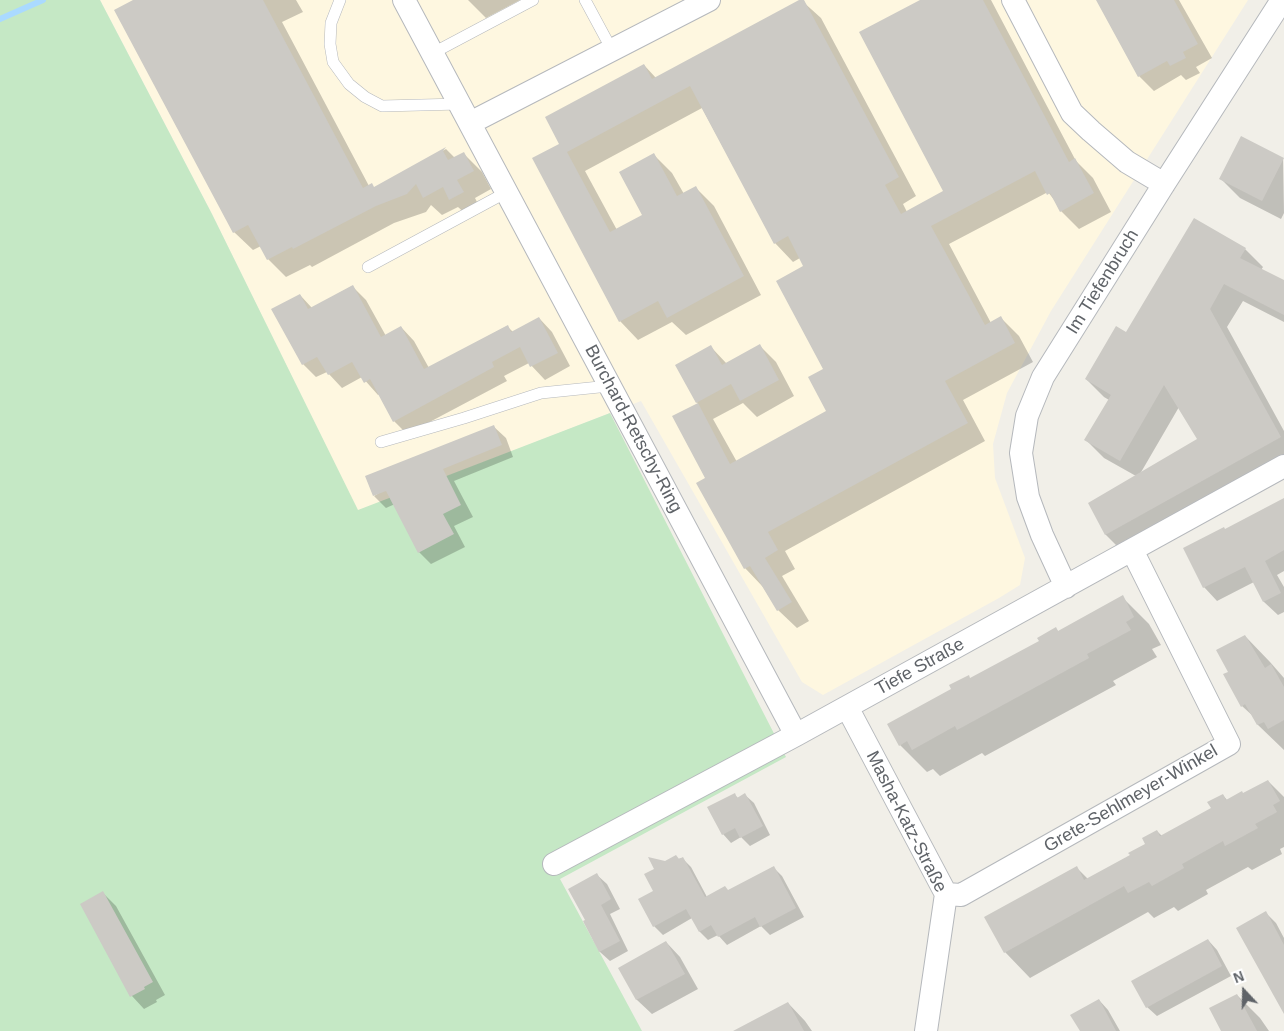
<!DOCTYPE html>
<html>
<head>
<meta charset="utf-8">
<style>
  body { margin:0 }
  #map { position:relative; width:1284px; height:1031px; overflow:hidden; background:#f1efe8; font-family:Helvetica,sans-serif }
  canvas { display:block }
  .north { position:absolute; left:1219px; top:966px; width:50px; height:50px; -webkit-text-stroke:4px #fff; paint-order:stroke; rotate:339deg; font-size:14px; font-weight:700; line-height:20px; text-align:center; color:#5f6368 }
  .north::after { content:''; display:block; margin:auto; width:18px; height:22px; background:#5f6368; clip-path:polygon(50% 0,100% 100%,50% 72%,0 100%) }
</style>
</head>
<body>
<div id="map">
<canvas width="1284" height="1031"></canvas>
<div class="north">N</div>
</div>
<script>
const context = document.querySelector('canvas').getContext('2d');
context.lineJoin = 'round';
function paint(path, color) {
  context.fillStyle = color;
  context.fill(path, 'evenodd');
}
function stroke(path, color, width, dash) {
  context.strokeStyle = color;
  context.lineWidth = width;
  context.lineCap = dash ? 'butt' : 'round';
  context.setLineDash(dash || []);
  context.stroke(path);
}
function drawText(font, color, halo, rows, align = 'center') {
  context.font = font + ' Helvetica,sans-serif';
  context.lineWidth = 4;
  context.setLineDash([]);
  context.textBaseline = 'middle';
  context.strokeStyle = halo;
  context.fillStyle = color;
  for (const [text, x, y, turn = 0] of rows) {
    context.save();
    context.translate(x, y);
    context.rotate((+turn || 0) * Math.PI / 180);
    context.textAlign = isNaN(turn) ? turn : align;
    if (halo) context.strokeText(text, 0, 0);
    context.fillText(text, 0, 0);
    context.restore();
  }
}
paint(new Path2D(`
  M100 0H1248L1051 311 1007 393 993 444 995 478 1025 558 1020 585 999 598 823 695 802 682 641 401 358 511 212 214Z`), '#fef7e0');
paint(new Path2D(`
  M0 0H100L212 214 358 510 610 413 786 757 560 879 642 1031H0Z`), '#c5e8c5');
paint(new Path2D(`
  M136 0H296L303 12 282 22 369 186 375 188 446 149 455 158 464 154 482 172 491 189 475 198 481 210 469 217 458 207 442 215 431 205 426 212 394 223 312 267 310 265 286 277 268 259 261 246 253 250 234 232Z
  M468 0H520L486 18Z
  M801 0 821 18 916 196 903 204 907 212 945 192 923 0H991L1076 161 1093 178 1111 212 1079 229 1061 211 1055 201 1048 192 949 244 991 323 1001 318 1019 336 1033 362 963 400 985 441 785 551 795 569 782 576 809 621 797 628 778 610 763 587 745 568 707 478 698 404 677 366 711 347 727 364 760 346 776 362 794 396 757 417 743 403 713 419 737 462 828 411 825 369 805 267 800 258 793 262 775 243 702 108 585 171 617 230 644 215 654 155 672 173 684 194 696 188 714 206 761 295 686 335 672 322 638 340 620 321 561 144 644 65 656 78Z
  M1097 0H1179L1212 58 1196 67 1200 73 1186 80 1181 75 1154 91 1139 76Z
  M1283 159 1284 213 1281 219 1240 198 1221 179Z
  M1245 249 1263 267 1261 270 1284 282V322L1243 301 1227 327 1284 431V463L1124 553 1106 535 1090 504 1136 476 1104 458 1086 440 1109 400 1104 397 1086 379 1126 334ZM1179 407 1199 439 1140 474Z
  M352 286 366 300 386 336 401 327 414 341 429 368 507 326 513 332 539 318 552 332 570 366 545 380 529 363 504 376 507 381 407 434 394 421 380 394 378 395 362 377 342 388 327 372 316 377 303 364 300 295 312 308Z
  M493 426 506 438 513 457 454 481 473 517 454 526 465 547 431 564 419 552 395 504 386 508 374 496Z
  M1284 499V571L1277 575 1284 587V612L1278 615 1264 602 1254 582 1217 601 1204 587 1225 530Z
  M1122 597 1149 624 1161 645 1152 649 1157 657 1113 681 1116 685 985 756 982 753 940 776 933 769 927 772 900 745 971 679 1041 641 1056 629 1059 632Z
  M1245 636 1270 662 1284 678V750L1258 725 1254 717 1242 706 1230 672Z
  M1268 781 1284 797V847L1280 849 1282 854 1252 870 1248 867 1206 890 1208 894 1178 911 1174 907 1154 918 1148 912 1030 978 1005 952 1076 867 1088 879 1131 855 1146 844 1157 831 1162 836 1212 809 1223 795 1227 800 1244 794Z
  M734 794 738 798 745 795 754 803 770 835 750 846 741 837 731 843 723 834Z
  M682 858 691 867 707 897 729 891 773 867 782 876 804 917 770 935 761 926 727 945 718 935 708 940 700 932 692 918 663 935 654 926 655 891 665 862Z
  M597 875 607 884 620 909 610 914 628 951 610 961 600 952 584 922 586 920Z
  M103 893 116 906 165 995 156 1000 157 1002 144 1009 132 996 82 905Z
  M1266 913 1276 923 1284 938V1007Z
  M1208 940 1217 950 1231 976 1157 1016 1147 1007Z
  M666 942 680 957 698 989 652 1014 637 1000 620 968Z
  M1237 995 1260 1018 1269 1031H1222Z
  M1099 1000 1108 1010 1120 1031H1082Z
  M788 1003 805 1021 812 1031H736Z`), '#0003');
stroke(new Path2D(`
  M0 19 43 0`), '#aadaff', 6);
paint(new Path2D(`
  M133 0H263L363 188 372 183 374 187 446 147 443 151 448 160 464 152 474 171 457 180 464 192 449 200 443 187 423 198 416 184 407 194 376 206 293 249 292 247 267 260 248 225 233 233 114 10Z
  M799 0H804L899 177 885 185 901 214 943 191 859 32 920 0H983L1069 162 1075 158 1094 193 1060 212 1050 193 1047 195 1035 171 931 226 985 325 1001 316 1015 343 945 381 968 423 768 532 778 550 765 558 792 602 777 611 750 566 744 569 696 483 705 478 672 416 698 403 730 464 826 411 808 377 823 369 776 281 803 266 788 236 774 244 690 86 567 152 610 232 642 215 619 172 654 153 677 196 696 186 744 276 667 318 658 301 619 322 532 158 559 144 545 117 644 64 652 79Z
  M1096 0H1174L1198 44 1183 52 1186 58 1170 66 1167 61 1138 77Z
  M1241 136 1284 158 1262 201 1219 179Z
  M1194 218 1246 248 1240 258 1284 280V315L1224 284 1210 309 1281 437 1105 535 1088 503 1197 439 1164 385 1120 461 1084 440 1111 395 1085 379 1116 326 1126 332Z
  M353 285 381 337 401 326 424 369 508 325 511 332 539 317 558 353 530 367 520 347 492 362 494 367 393 422 370 379 364 383 352 362 328 375 317 357 302 365 271 309 300 294 308 309Z
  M760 344 779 380 740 401 731 384 696 403 675 365 711 345 722 365Z
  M494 425 502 445 443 469 461 505 443 514 454 534 418 553 386 491 373 496 365 476Z
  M1284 498V550L1265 561 1281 593 1263 602 1245 567 1203 588 1183 548 1224 527 1225 529Z
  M1123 595 1134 617 1126 622 1131 630 1087 654 1089 658 957 730 955 726 912 750 907 741 899 746 887 724 951 689 949 685 969 675 970 678 1039 641 1037 638 1056 627 1058 631Z
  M1245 635 1265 668 1271 664 1284 687V720L1268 729 1264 722 1257 725 1245 704 1241 707 1223 674 1228 672 1216 650Z
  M1268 780 1280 801 1273 805 1277 812 1255 824 1258 828 1225 846 1223 841 1182 864 1184 868 1152 886 1149 882 1128 893 1124 886 1004 953 984 917 1077 866 1084 880 1130 855 1128 853 1145 844 1142 838 1157 830 1160 836 1211 808 1207 802 1223 794 1226 800 1242 791 1243 793Z
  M735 793 737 798 745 793 763 826 740 838 735 828 722 835 707 807Z
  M676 855 679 859 683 857 705 897 725 886 728 890 774 866 796 908 760 927 755 917 718 937 711 925 699 932 686 909 653 927 638 899 653 891 644 874 654 869 648 857 665 861Z
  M597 873 611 899 601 905 620 941 599 952 583 921 585 920 568 889Z
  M103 891 153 982 144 987 145 989 130 997 80 904Z
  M1266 911 1284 945V1014L1236 928Z
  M1208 939 1222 966 1146 1008 1131 981Z
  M666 941 685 974 636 1000 618 968Z
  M1237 994 1257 1031H1221L1209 1008Z
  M1099 999 1116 1031H1080L1070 1015Z
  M788 1002 804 1031H733Z`), '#cccac5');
const service = new Path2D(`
  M340 0 331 23 330 44 333 62 349 84 365 97 382 106 460 104
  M585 0 612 50
  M433 53 533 0
  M368 267 507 192
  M381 442 464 418 541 393 609 386`);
const minor = new Path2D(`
  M404 0 796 735
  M1013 0 1072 113 1091 131 1127 162 1164 184
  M470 123 709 0
  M1066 587 1042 535 1028 497 1021 453 1027 416 1043 377 1164 184 1282 0
  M847 707 946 894 926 1031
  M554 864 796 735 1284 466
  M946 894 961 895 1229 744 1132 550`);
stroke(service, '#b5b8bc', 12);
stroke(minor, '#b5b8bc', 24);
stroke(service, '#fff', 11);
stroke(minor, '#fff', 22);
drawText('18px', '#5f6368', '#fff', [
  ["Im Tiefenbruch",1103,282,-58],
  ["Burchard-Retschy-Ring",633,429,62],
  ["Tiefe Straße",920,667,-29],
  ["Grete-Sehlmeyer-Winkel",1131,799,-30],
  ["Masha-Katz-Straße",906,822,63]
]);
</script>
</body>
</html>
